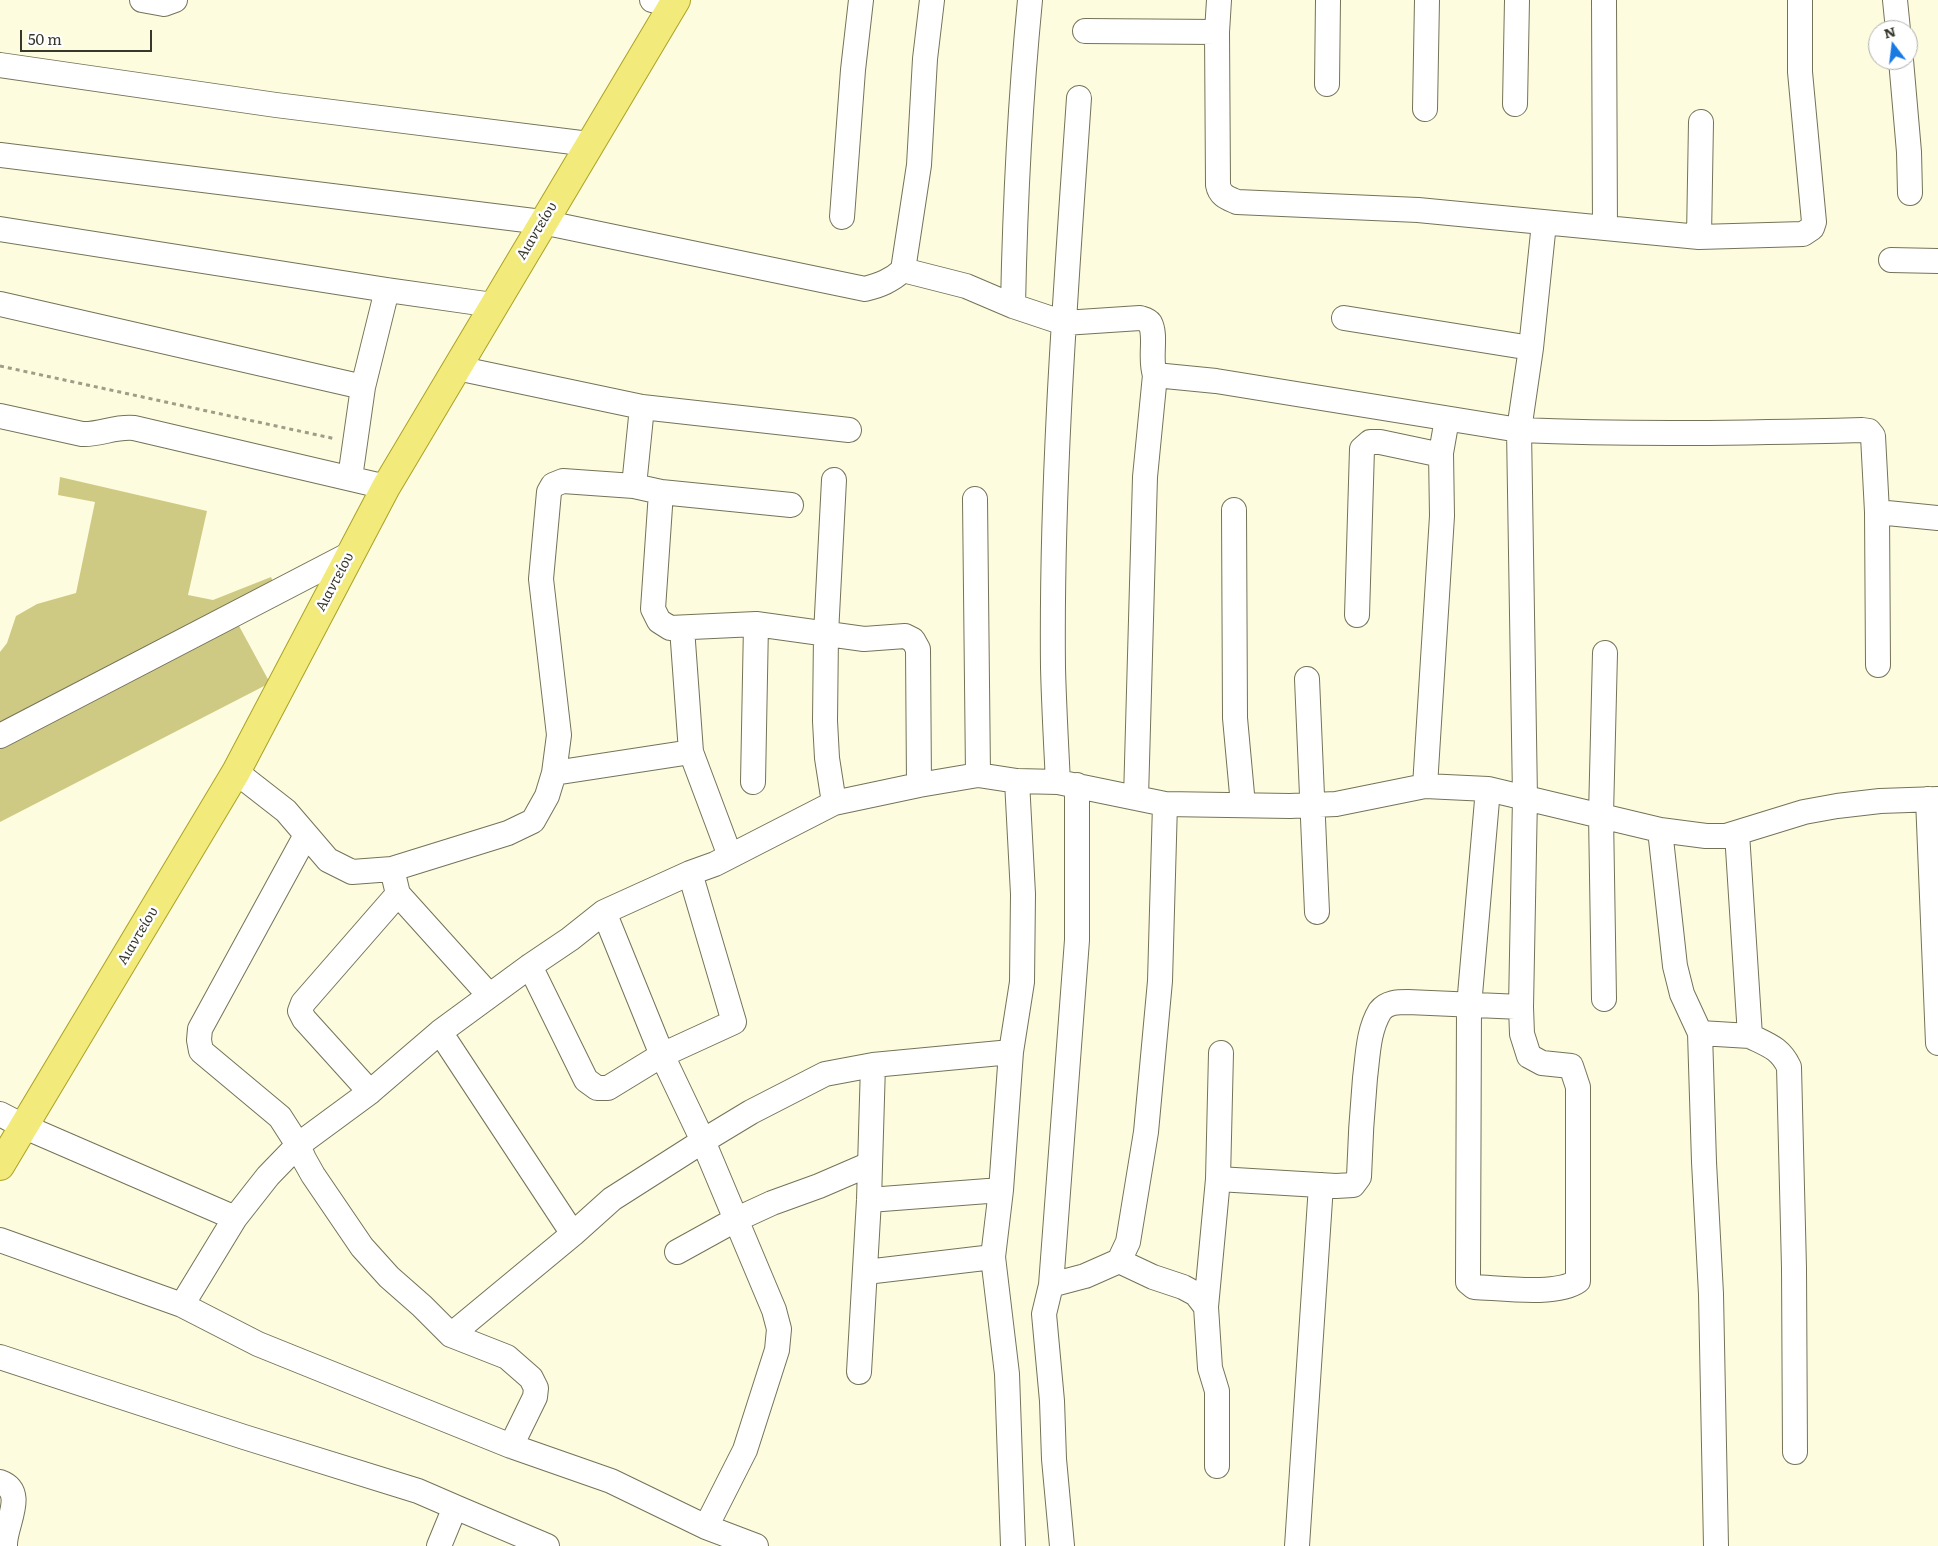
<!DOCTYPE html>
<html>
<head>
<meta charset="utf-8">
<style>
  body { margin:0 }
  #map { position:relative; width:1938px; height:1546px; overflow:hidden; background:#fdfcdf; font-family:Literata,serif }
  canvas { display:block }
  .north { position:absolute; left:1868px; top:20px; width:50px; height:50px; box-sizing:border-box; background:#fff; border:1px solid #afafab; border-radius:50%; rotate:345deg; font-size:14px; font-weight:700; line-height:20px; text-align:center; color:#37372c }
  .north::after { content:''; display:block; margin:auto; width:18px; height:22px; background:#1a7ae3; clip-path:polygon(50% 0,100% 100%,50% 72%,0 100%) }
  .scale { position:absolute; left:20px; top:30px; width:132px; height:22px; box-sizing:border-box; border:2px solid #37372c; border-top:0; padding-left:6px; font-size:15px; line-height:18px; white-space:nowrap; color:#37372c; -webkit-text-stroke:4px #fff; paint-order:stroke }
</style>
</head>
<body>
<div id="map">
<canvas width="1938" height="1546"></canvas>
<div class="north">N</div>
<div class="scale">50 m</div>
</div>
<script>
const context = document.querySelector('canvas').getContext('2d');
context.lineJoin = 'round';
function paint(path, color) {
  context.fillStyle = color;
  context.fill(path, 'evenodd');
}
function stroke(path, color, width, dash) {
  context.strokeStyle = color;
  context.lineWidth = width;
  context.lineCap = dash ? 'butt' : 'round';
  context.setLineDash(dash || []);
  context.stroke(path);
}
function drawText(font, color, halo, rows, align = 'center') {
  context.font = font + ' Literata,serif';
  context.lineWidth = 5;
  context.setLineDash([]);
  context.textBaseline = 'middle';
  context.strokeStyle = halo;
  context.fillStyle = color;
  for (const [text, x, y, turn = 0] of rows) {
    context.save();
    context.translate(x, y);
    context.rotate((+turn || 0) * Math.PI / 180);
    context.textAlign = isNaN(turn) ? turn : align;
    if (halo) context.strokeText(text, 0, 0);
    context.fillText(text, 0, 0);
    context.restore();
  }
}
paint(new Path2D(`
  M60 477 207 511 188 595 213 600 271 577 276 589 232 613 270 683 0 822V652L7 643 16 616 37 604 76 593 95 502 58 495Z`), '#cfca83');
const minor = new Path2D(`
  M142 0 164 4 175 0
  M652 0 674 3
  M1219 0 1217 32 1218 185C1220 196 1228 198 1237 202L1418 210 1699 237 1803 234 1812 228 1814 222 1800 72V0
  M1604 0 1605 228
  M1895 0 1898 30
  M1085 31 1217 32
  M1901 60 1909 152 1910 193
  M0 65 276 105 589 144
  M1327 84 1328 0
  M1515 104 1517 0
  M1425 109 1427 0
  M0 155 542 222 865 289C880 285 891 281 903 270L966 286 1013 306 1064 323 1140 318C1143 319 1148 320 1150 323 1157 336 1149 359 1155 375L1216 381 1519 430 1525 797 1521 1007 1522 1034 1529 1056 1542 1063 1571 1066 1578 1087V1281C1557 1296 1501 1288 1474 1287L1468 1282 1469 1006 1488 789
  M842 217 853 70 861 0
  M1544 223 1531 348 1519 430C1634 435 1748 433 1862 430L1869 431 1873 436 1877 512 1938 518
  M0 229 387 290 493 305
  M1699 237 1701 122
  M1891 260 1938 261
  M903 270 919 165 925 59 932 0
  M0 304 363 387
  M1013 306C1015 204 1020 102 1030 0
  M1344 318 1531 348
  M457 368 642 407 849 430
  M0 416 82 434C100 435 115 426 134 428L386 487
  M350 478 363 387 387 290
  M634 486 642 407
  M661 492 653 609 659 621 670 628 756 624 864 639 905 636 913 640 918 649 919 785
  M975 499 978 775
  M1234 510 1235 718 1243 805
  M1877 512 1878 665
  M1357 615 1362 449 1370 442H1380L1432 453H1441
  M682 628 691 752 730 856
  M1307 679 1317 912
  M0 736 350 554
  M236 772 286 811 328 860 352 872 392 869 508 833 533 821 547 796 554 773 559 735 541 579 549 492 553 485 563 481 634 486 661 492 791 505
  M554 773 691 752
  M753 782 756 624
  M1058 782C1056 744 1054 706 1053 668 1051 479 1066 287 1079 98
  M1425 786 1442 516 1441 453 1447 419
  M1136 798 1145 477 1155 375
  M1928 799 1938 1043
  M834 803 827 758 825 721 826 634 834 480
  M1660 830 1675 966 1682 994 1700 1033 1704 1162 1711 1294 1716 1546
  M1737 833 1750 1036C1768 1045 1780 1048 1789 1067L1794 1268 1795 1452
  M306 835 200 1029 199 1040 201 1051 280 1117 298 1145 304 1159 313 1175 362 1247 389 1277 422 1306 451 1335 507 1357 531 1378 536 1388 535 1397 511 1446
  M398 894 489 995
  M604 912 662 1055 703 1141 774 1310 779 1329 777 1350 745 1450 706 1527
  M530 966 586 1080 597 1088H608L662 1055 734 1022 690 873
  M1604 999 1601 815 1605 653
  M440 1032 573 1234
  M1700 1033 1750 1036
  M1011 1052 1001 1190 993 1257 1007 1374 1013 1546
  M370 1092 304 1019 300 1011 303 1003 398 894 392 869
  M0 1114 25 1127 235 1218
  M1218 1179 1336 1186 1353 1185 1359 1177C1360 1144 1362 1111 1365 1078 1368 1055 1368 1031 1380 1011 1387 1002 1398 1002 1408 1002L1521 1007
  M869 1200 1001 1190
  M0 1240 182 1305 235 1218 268 1176 298 1145 370 1092 440 1032 530 966 570 939 604 912 690 873 715 864 834 803 919 785 978 775 1017 781 1058 782 1165 804 1290 806 1336 804 1425 786 1488 789 1660 830 1706 836H1726L1804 812 1837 806 1880 801 1938 799
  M677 1252 735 1220 772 1203 819 1186 870 1164
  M1119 1261 1153 1277 1183 1287 1196 1294 1206 1307 1210 1368 1217 1391V1466
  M866 1272 993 1257
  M1051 1285 1085 1276 1119 1261 1128 1242 1146 1132 1160 981 1165 804
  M182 1305 258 1344 511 1446 611 1481 706 1527 756 1546
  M1206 1307 1218 1179 1221 1053
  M451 1335 573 1234 612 1199 703 1141 751 1112 825 1074 873 1065 1011 1052 1022 982 1023 894 1017 781
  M0 1357 244 1437 418 1491 455 1507 439 1546
  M859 1372 869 1200 873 1065
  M0 1482C28 1492 4 1525 5 1546
  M455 1507 547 1546
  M1062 1546 1054 1459 1052 1401 1044 1314 1051 1285 1077 940V785
  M1297 1546 1321 1185`);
const major = new Path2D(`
  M0 1166 236 772 386 487 676 0`);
stroke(minor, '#747359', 26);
stroke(major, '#aba226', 30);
stroke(new Path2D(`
  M0 366 336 439`), '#9d9d88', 3, [4, 4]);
stroke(minor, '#fff', 24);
stroke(major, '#f2ea7a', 28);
drawText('14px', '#37372c', '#fff', [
  ["Αιαντείου",537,231,-59],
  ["Αιαντείου",335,582,-62],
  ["Αιαντείου",138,936,-59]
]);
</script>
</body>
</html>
